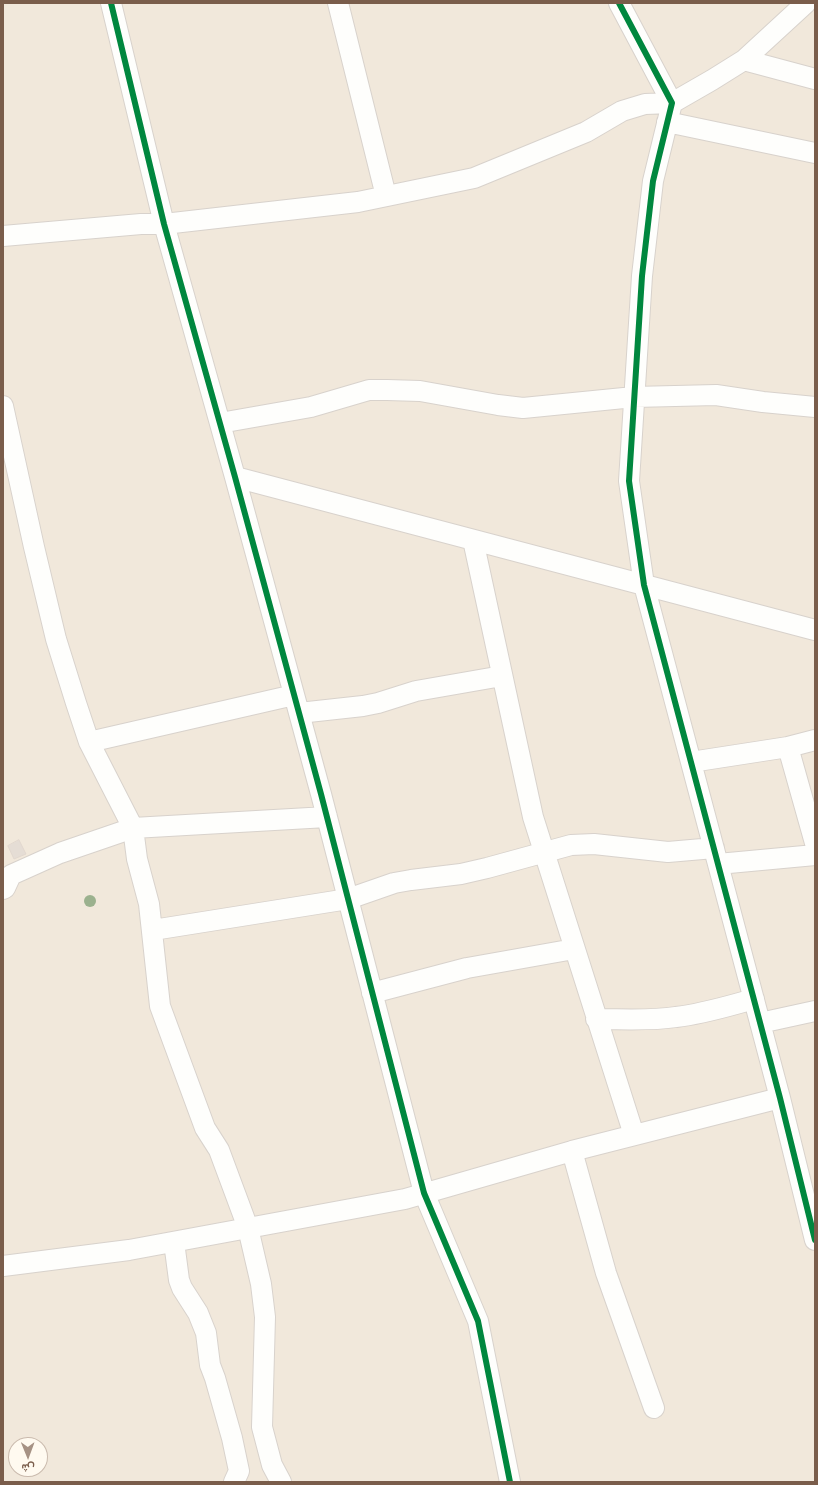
<!DOCTYPE html>
<html>
<head>
<meta charset="utf-8">
<style>
  body { margin:0 }
  #map { position:relative; width:818px; height:1485px; overflow:hidden; background:#f8f5ee; font-family:Barlow,Vazirmatn,sans-serif }
  canvas { display:block }
  .frame { position:absolute; inset:0; border:4px solid #7a5d4b; pointer-events:none }
  .north { position:absolute; left:8px; top:1437px; width:40px; height:40px; box-sizing:border-box; background:#fffaf0; border:1px solid #cabbae; border-radius:50%; rotate:179deg; font-size:11px; font-weight:700; line-height:16px; text-align:center; color:#7a5d4b }
  .north::after { content:''; display:block; margin:auto; width:14px; height:18px; background:#a69284; clip-path:polygon(50% 0,100% 100%,50% 72%,0 100%) }
</style>
</head>
<body>
<div id="map">
<canvas width="818" height="1485"></canvas>
<div class="frame"></div>
<div class="north">ش</div>
</div>
<script>
const context = document.querySelector('canvas').getContext('2d');
context.lineJoin = 'round';
function paint(path, color) {
  context.fillStyle = color;
  context.fill(path, 'evenodd');
}
function stroke(path, color, width, dash) {
  context.strokeStyle = color;
  context.lineWidth = width;
  context.lineCap = dash ? 'butt' : 'round';
  context.setLineDash(dash || []);
  context.stroke(path);
}
paint(new Path2D(`
  M3 3H815V1482H3ZM16 1445H40V1469H16Z`), '#f1e8db');
const building = new Path2D(`
  M19 840 26 854 14 859 8 846Z`);
paint(building, '#e5ddd5');
stroke(building, '#e2d8cf', 1);
const minor = new Path2D(`
  M111 3 164 224 235 477 321 794 424 1193 478 1321 510 1482
  M338 3 386 196
  M619 3 672 103 653 181 642 276 629 481 644 585 780 1098 815 1240
  M744 60 815 79
  M667 122 815 153
  M3 236 141 224H164L358 202 474 178 586 132 622 111 645 104 672 103 712 80 744 60 806 3
  M3 406 34 547 56 639 76 703 89 742 133 828 137 859 149 904 160 1006 205 1128 219 1150 248 1228 261 1284 265 1317 262 1427 272 1465 281 1482
  M220 423 311 407 369 390H387L420 391 498 405 523 408 634 397 716 395 763 402 815 407
  M235 477 815 630
  M473 540 533 817 634 1135
  M299 713 363 706 378 703 416 691 502 676
  M89 742 294 695
  M788 747 815 843
  M691 762 788 747 815 740
  M718 864 815 855
  M3 889 5 888 11 875 60 853 133 828 327 817
  M153 930 348 899 394 883 411 880 461 874 487 868 571 845 594 844 668 852 714 848
  M372 993 467 968 574 949
  M596 1019C623 1019 650 1021 676 1017 703 1014 728 1006 754 999
  M760 1023 815 1011
  M572 1151 606 1273 654 1408
  M174 1242 179 1280 182 1288 198 1313 206 1333 210 1365 215 1378 232 1438 239 1471 234 1482
  M3 1266 129 1250 405 1199 572 1151 780 1098`);
stroke(minor, '#d8d2cc', 22);
stroke(minor, '#fefefc', 20);
stroke(new Path2D(`
  M111 3 164 224 235 477 321 794 424 1193 478 1321 510 1482
  M619 3 672 103 653 181 642 276 629 481 644 585 780 1098 815 1240`), '#00873e', 6);
context.fillStyle = '#9bb18e';
for (const [x, y] of [
  [90,901]
]) {
  context.beginPath();
  context.arc(x, y, 6, 0, 2 * Math.PI);
  context.fill();
}
</script>
</body>
</html>
